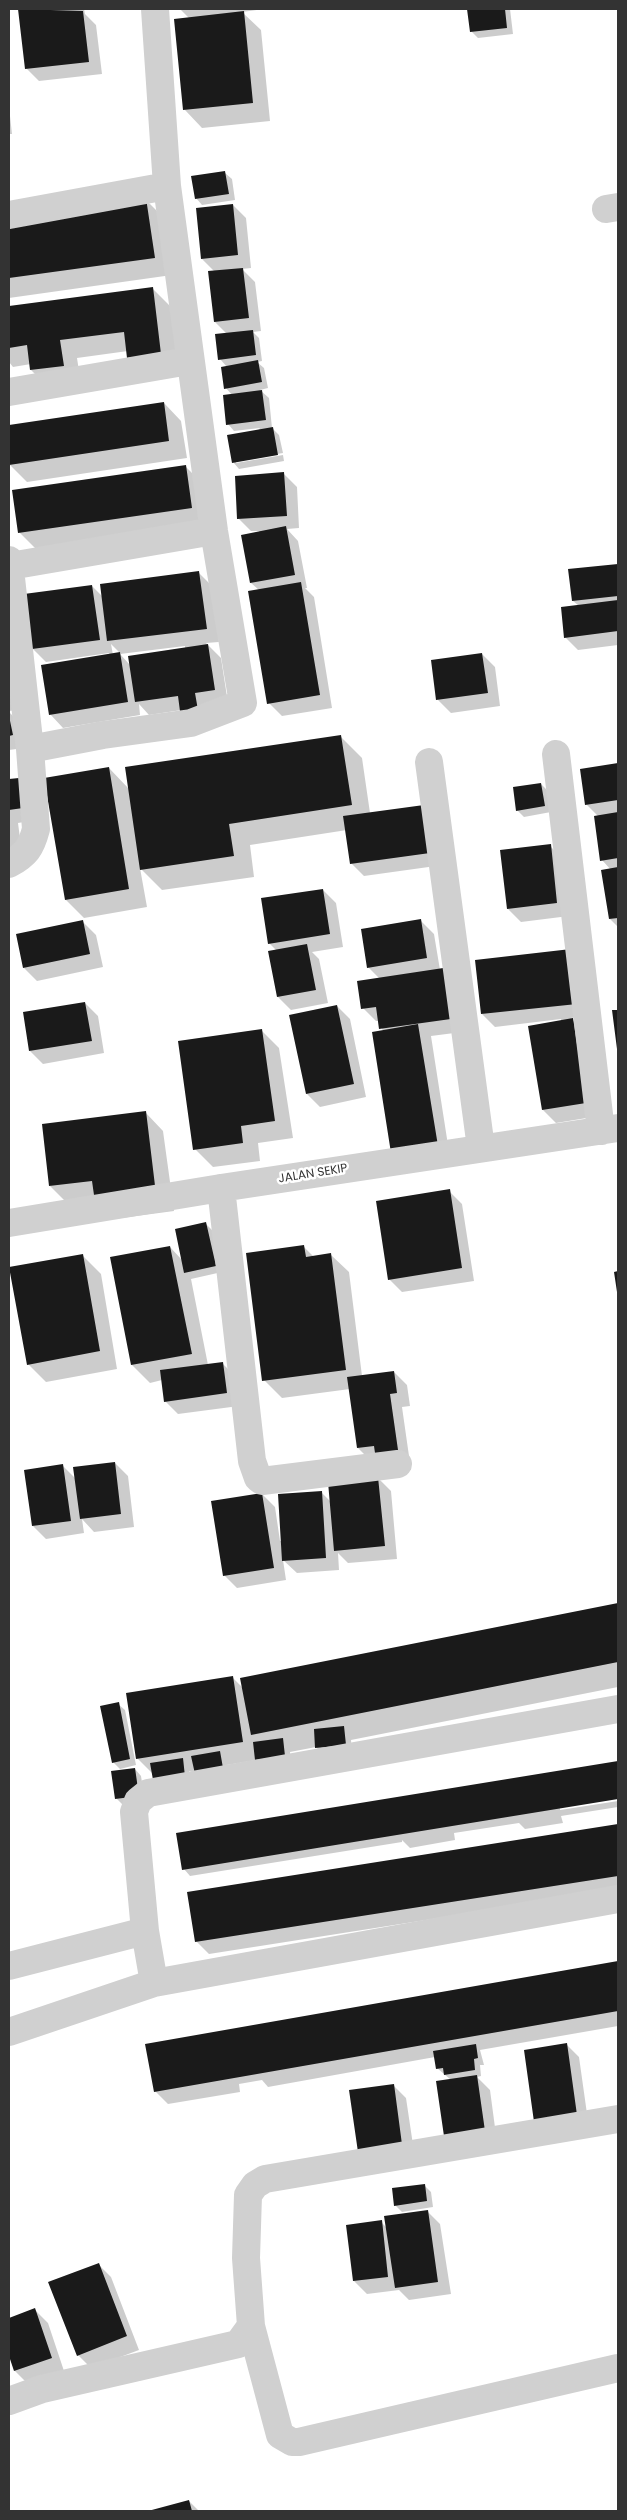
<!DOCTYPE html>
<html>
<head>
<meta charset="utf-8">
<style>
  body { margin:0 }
  #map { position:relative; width:627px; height:2520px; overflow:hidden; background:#fff; font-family:Poppins,sans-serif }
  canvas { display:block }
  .frame { position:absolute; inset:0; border:10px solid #333; pointer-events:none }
</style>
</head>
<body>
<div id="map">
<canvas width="627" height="2520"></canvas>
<div class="frame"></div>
</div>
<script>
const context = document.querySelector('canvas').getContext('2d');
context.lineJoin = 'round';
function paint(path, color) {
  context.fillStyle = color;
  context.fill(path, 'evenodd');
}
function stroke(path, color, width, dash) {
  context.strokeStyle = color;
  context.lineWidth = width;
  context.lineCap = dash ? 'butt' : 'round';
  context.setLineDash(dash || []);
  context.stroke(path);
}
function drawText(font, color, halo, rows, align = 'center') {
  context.font = font + ' Poppins,sans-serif';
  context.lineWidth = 5;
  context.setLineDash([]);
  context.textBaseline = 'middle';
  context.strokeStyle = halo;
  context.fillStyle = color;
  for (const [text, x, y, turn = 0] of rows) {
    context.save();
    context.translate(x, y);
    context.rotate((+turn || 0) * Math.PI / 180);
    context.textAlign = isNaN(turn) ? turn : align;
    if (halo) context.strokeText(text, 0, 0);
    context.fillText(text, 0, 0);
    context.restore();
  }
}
paint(new Path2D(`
  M19 9H84L85 14 96 25 102 74 39 81 26 68Z
  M180 9H264L242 12 261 30 270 121 202 128 185 110 175 20 189 18Z
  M468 9H510L513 34 478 38 471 31Z
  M9 107 12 134H9Z
  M225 173 232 179 235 200 202 205 196 198Z
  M146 200 164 218 172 275 9 298V219Z
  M233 205 246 218 251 268 242 269 255 282 261 331 253 332 259 338 262 361 257 362 264 368 268 388 260 390 269 398 272 428 279 435 283 453 236 461V463L283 455 284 461 239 469 233 462 260 428 234 431 228 424 232 395 226 388 227 367 220 359 227 334 215 322V272L202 259Z
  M152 288 170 306 179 371 128 351 77 358 81 384 49 388 31 370V364L13 367 9 362V307Z
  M164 403 181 421 187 458 27 482 9 464V426Z
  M186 467 204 485 209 526 37 550 19 532Z
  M284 474 297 487 299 528 287 529 298 541 307 588H305L314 597 332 708 282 716 269 703 259 590 251 583 259 531H251L238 518Z
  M618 565V645L578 650 565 637 579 606 573 601 569 570Z
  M199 573 212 586 219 642 206 643 221 658 228 703 149 715 139 704 140 715 63 728 50 714 110 655 109 653 46 662 33 649 26 595 92 586 103 597ZM111 644 121 654 113 655ZM185 646V648L130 665 120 654Z
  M482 654 495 667 500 706 451 713 438 700 432 661Z
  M9 683 15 689 18 710 9 711Z
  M9 712 22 725 25 748 9 750Z
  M341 737 362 758 370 813 423 806 443 865 364 876 351 863 347 830 250 845 254 877 162 890 140 868 147 907 84 918 66 900 109 768 129 789Z
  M618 765V927L610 919 611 870 602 860 598 816 586 804 581 770Z
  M18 779 36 820 18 823 23 861 9 863V780Z
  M541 784 548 791 551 812 524 817 517 810Z
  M550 846 563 859 569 916 521 922 508 909Z
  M323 890 336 903 343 947 312 952 319 959 328 1003 291 1010 278 997 277 951 269 943Z
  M421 921 434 934 440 970 470 1031 431 1036 450 1158 406 1165 383 1031 379 1021H376L363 1008 380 979 368 967Z
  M83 922 96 935 103 967 37 981 24 968Z
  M571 951 590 1016 571 1018 585 1033 599 1116 556 1123 543 1110 561 1019 495 1027 482 1014Z
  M85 1003 98 1016 104 1053 43 1064 30 1051Z
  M337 1006 350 1019 366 1097 320 1107 307 1094Z
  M261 1030 279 1048 293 1138 258 1143 260 1161 213 1167 195 1149Z
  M146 1113 163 1131 174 1211 114 1219 68 1204 50 1186Z
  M449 1191 462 1204 474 1281 402 1292 389 1279Z
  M206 1224 212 1230 222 1272 191 1279 208 1365 222 1363 235 1376 239 1406 178 1414 165 1401 162 1380 150 1383 132 1365 170 1247 182 1260Z
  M304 1247 314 1257 331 1255 349 1272 362 1376 394 1372 407 1385 410 1406 402 1407 411 1470 390 1473 371 1461 358 1448 350 1389 282 1398 264 1380Z
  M83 1256 101 1274 117 1369 46 1382 28 1364Z
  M115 1463 128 1476 134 1527 94 1532 82 1519 84 1533 46 1539 33 1526 63 1466 76 1479Z
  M378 1478 391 1491 397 1559 348 1563 338 1553 339 1570 297 1573 283 1560 286 1580 237 1588 224 1575 262 1494 275 1507 280 1541H282L321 1492 331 1502Z
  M618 1604V1687L351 1740 352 1751 323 1754 316 1747 290 1752 291 1762 257 1760 227 1765 229 1775 189 1771 192 1792 154 1775 137 1758 232 1677 243 1688 241 1679Z
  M118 1704 125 1710 136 1765 120 1769 113 1762Z
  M618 1762V1798L560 1807V1810L618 1801V1807L561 1816 563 1823 525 1829 519 1823 454 1833 455 1840 410 1848 402 1840V1842L190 1876 184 1869 544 1774Z
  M135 1769 141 1776 145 1802 123 1805 116 1798Z
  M618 1825V1890L209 1954 196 1941 188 1893Z
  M618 1962V2026L480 2050 484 2065H480L481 2076 477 2077 490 2090 498 2150 451 2080 437 2068 435 2057 268 2087 262 2080 239 2084 240 2092 168 2104 155 2091 247 2027Z
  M566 2044 579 2057 589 2128 573 2138Z
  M393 2085 406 2098 416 2165 351 2091Z
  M424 2185 431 2192 433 2207 402 2212 395 2205Z
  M427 2211 440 2224 451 2294 409 2300 399 2290 367 2294 354 2281 381 2222 387 2228Z
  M98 2264 111 2277 139 2350 91 2368 78 2355Z
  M35 2310 48 2323 64 2371 28 2384 15 2371 9 2352V2319Z
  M189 2501 199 2511H150Z`), '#0003');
paint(new Path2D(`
  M18 9 83 11 89 62 25 69Z
  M467 9H505L507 28 470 32Z
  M244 11 253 103 183 110 174 19Z
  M225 171 229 194 195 199 191 176Z
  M146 198 155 258 9 278V218Z
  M233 204 238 255 201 259 196 208Z
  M243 268 249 318 214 322 208 271Z
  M153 287 161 354 127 358 124 332 60 340 64 366 30 370 27 345 9 348V306Z
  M253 330 256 355 218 360 215 334Z
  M258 360 262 382 224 389 221 367Z
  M262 390 266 420 226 425 223 395Z
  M164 402 169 441 9 465V425Z
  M273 427 278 455 232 463 227 435Z
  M186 465 192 508 18 533 12 490Z
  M284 472 287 516 237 519 235 476Z
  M286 526 295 575 250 583 241 535Z
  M618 564V596L572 601 568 569Z
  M199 571 207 629 107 641 100 584Z
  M301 582 320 695 267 704 248 591Z
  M92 585 100 640 32 649 24 594Z
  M618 600V631L564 638 561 607Z
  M208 644 215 690 195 693 199 716 181 719 178 696 135 702 128 656Z
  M120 652 128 702 49 715 41 665Z
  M482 653 488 693 436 700 431 660Z
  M9 716 13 735 9 736Z
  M341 735 352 805 229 824 234 856 140 870 125 767Z
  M618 763V800L585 805 580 769Z
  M109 767 129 889 65 900 44 778Z
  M19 778 23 808 9 810V779Z
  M541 783 545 806 516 811 513 787Z
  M424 805 430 853 350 864 343 816Z
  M618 812V858L600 861 594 816Z
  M551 844 557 903 507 909 500 850Z
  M618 867V918L609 919 601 870Z
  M323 889 330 934 268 944 261 898Z
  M421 919 427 958 367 968 361 929Z
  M83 920 90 954 23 968 16 934Z
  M307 944 316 990 277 997 268 951Z
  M571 949 577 1004 481 1014 475 960Z
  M450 967 458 1018 379 1029 376 1007 361 1009 357 981Z
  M85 1002 92 1041 29 1051 23 1012Z
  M337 1005 354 1084 306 1094 289 1015Z
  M612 1010H618V1049H617Z
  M573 1018 586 1103 542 1110 528 1026Z
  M418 1024 438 1146 391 1153 372 1032Z
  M262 1029 275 1121 241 1126 243 1143 193 1150 178 1041Z
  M146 1111 156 1194 95 1202 92 1181 49 1186 42 1124Z
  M450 1189 462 1268 388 1280 376 1201Z
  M206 1222 216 1266 184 1273 175 1229Z
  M304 1245 306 1257 331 1253 346 1370 262 1381 246 1253Z
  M170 1246 192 1354 131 1365 110 1257Z
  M83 1254 100 1351 27 1365 9 1267Z
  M618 1271V1292H617L614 1272Z
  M223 1362 227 1393 164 1402 160 1370Z
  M394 1371 397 1393 390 1394 399 1457 376 1460 374 1446 357 1448 347 1377Z
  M115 1462 121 1514 80 1519 73 1467Z
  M63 1464 71 1521 32 1526 24 1470Z
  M378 1477 385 1546 334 1551 328 1482Z
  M322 1491 326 1558 282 1561 278 1494Z
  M262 1493 274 1568 223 1576 211 1501Z
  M618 1603V1662L251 1735 240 1678Z
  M233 1676 243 1742 136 1759 126 1693Z
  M119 1702 130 1759 112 1763 100 1706Z
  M344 1726 346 1745 315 1748 314 1729Z
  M283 1738 285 1756 255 1760 253 1742Z
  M220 1751 223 1768 195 1774 191 1756Z
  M183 1758 186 1786 155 1791 150 1763Z
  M618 1761V1799L182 1870 176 1833Z
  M135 1768 139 1796 115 1799 111 1771Z
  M618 1824V1876L195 1942 187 1892Z
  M618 1961V2011L154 2092 145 2044Z
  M567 2043 577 2115 535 2129 524 2050Z
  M476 2044 478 2058 474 2059 475 2070 444 2075 443 2068 436 2069 433 2051Z
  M477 2075 486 2138 445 2143 436 2081Z
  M394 2084 403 2152 359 2159 349 2090Z
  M425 2184 427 2201 394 2206 392 2188Z
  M428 2210 438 2282 395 2288 384 2216Z
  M382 2220 388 2277 353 2281 346 2225Z
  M99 2263 127 2336 77 2356 48 2282Z
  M35 2308 52 2358 14 2371 9 2356V2318Z
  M189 2500 192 2511H148Z`), '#1a1a1a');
stroke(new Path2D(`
  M606 209 618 207
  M9 215 167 186
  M9 392 189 361
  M9 560 30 749 36 829C31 848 26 855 9 864
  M10 566 214 531
  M30 749 103 735 191 723 243 703 214 531 167 186 155 9
  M556 754 601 1131
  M429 762 481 1148
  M221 1188 252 1461 258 1478 262 1481 398 1464
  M9 1223 221 1188 618 1128
  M9 1966 145 1931
  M154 1983 145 1931 134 1812 138 1801 148 1793 618 1709
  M9 2032 154 1983 618 1899
  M251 2326 280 2435 292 2442H299L618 2368
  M9 2401 42 2389 238 2344 251 2326 246 2258 248 2195 255 2185 265 2179 618 2119`), '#d0d0d0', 28);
drawText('12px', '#333', '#fff', [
  ["JALAN SEKIP",313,1174,-9]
]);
</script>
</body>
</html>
